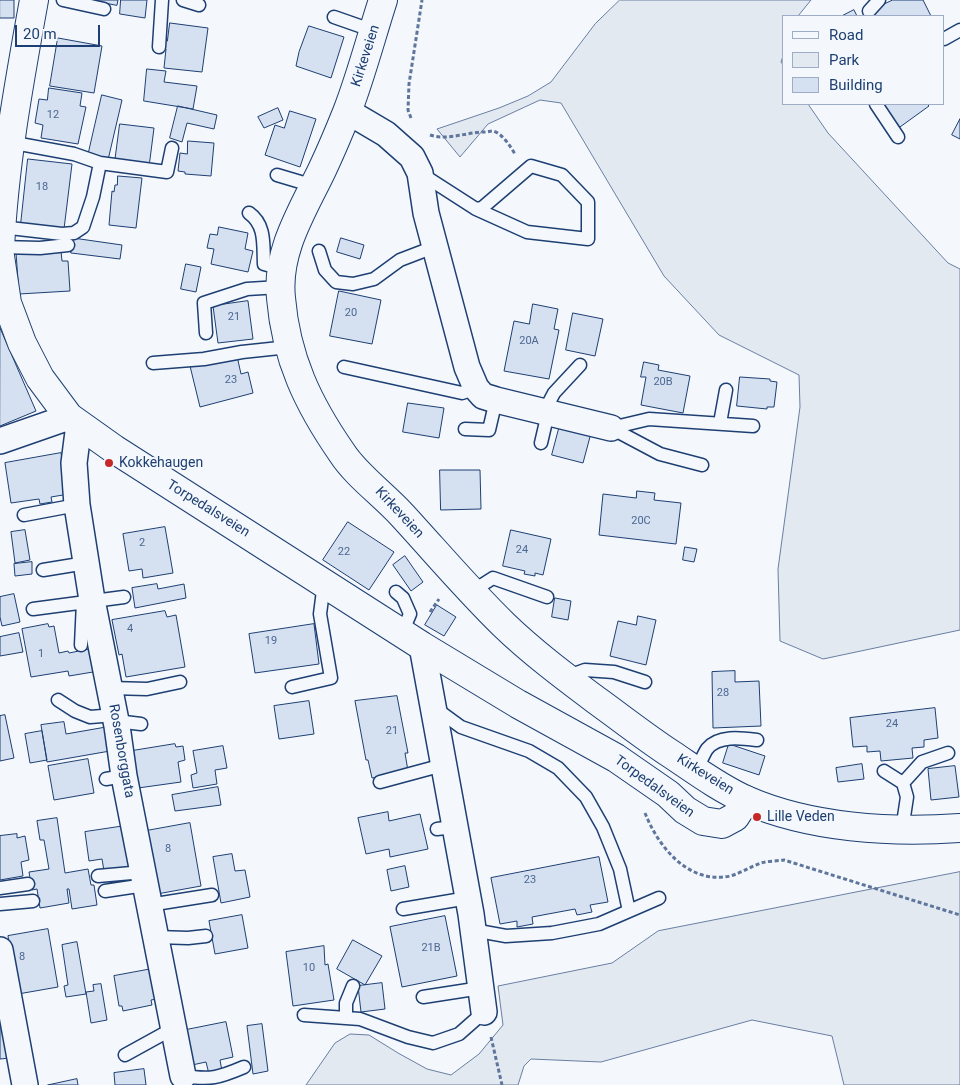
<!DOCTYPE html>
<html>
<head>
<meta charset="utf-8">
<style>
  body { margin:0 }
  #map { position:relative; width:960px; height:1085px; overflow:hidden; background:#f4f7fb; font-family:Roboto,sans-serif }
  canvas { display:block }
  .legend { position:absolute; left:782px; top:15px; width:162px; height:90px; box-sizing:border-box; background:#f4f7fb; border:1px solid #9eadc5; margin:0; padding:6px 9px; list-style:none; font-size:15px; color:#1d3f73 }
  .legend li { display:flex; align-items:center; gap:10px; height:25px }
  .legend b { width:25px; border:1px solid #9eadc5 }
  .scale { position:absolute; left:15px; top:25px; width:85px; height:22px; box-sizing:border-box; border:2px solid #1d3f73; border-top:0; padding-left:6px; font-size:15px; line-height:18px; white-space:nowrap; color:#1d3f73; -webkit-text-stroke:4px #f4f7fb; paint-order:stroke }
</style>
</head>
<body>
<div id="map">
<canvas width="960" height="1085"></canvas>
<ul class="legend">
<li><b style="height:6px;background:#f4f7fb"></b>Road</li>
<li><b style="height:14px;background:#e3e9f0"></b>Park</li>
<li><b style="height:14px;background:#d5e0f0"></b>Building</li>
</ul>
<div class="scale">20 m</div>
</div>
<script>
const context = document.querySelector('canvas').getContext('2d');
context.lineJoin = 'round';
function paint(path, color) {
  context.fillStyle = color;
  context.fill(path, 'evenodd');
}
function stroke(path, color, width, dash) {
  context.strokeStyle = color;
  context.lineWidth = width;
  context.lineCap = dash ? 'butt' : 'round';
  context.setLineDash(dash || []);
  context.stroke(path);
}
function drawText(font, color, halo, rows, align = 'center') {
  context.font = font + ' Roboto,sans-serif';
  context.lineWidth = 4;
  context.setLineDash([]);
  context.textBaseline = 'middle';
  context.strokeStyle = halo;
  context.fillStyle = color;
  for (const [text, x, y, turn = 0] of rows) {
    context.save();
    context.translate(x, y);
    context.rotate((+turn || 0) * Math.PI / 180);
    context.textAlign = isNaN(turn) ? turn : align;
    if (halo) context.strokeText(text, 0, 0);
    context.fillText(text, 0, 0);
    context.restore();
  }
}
const green = new Path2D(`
  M620 0H811L798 16H784V53L781 62 784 66V104H808L828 133 948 263 960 269V630L823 659 780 641 778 569 800 407 799 375 719 335 664 276 561 103 540 100 488 124 460 157 437 129 499 108 528 96 551 82 595 24Z
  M960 872V1085H844L832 1036 752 1020 601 1062 531 1059 524 1066 518 1085H306L335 1043 350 1034 369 1035 398 1053 427 1069 451 1075 479 1054 503 1025 498 986 612 963 658 931Z`);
paint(green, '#e3e9f0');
stroke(green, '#687fa3', 1);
const building = new Path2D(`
  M0 0H14V18H0Z
  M89 0H118L117 5Z
  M121 0H147L145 18 120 14Z
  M893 0H923L931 16H875L872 10Z
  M854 10 857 16H842Z
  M170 23 208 28 202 72 164 68 166 49H162L164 40 167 41Z
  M309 26 344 37 331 78 296 66 299 52Z
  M58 38 102 46 94 93 50 86Z
  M147 69 166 71 164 82 197 86 193 109 144 101Z
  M49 88 82 93 80 106 86 107 78 144 41 138 43 125 35 123 39 99 47 100Z
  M102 95 122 100 108 160 88 156Z
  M883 104H927L929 106 900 127Z
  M178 106 217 115 214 129 187 123 182 142 170 138Z
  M278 108 283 120 264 128 258 117Z
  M290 111 316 119 300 167 265 155 275 125 284 128Z
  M960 119V139L952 135Z
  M120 124 154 128 149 167 115 162Z
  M188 141 214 143 211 176 185 174V172L178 171 180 153 187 154Z
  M28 159 72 164 64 229 21 224Z
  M118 176 142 178 136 228 109 225 112 191 114 192 115 185H117Z
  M219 227 248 233 245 249 253 251 248 272 211 264 214 249 207 248 210 234 217 235Z
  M73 238 122 245 120 259 71 253Z
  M341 238 364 245 360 259 337 252Z
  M61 251 62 261H68L70 291 19 294 16 253Z
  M186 264 201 267 196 292 181 289Z
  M339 291 381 300 372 344 330 336Z
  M248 301 253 339 218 343 213 306Z
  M533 304 558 309 554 329 559 330 549 379 504 371 514 321 529 324Z
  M573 313 603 319 595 356 566 350Z
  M0 328 36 411 0 426Z
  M237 356 241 374 248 372 253 393 200 407 190 366Z
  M644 362 659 365 658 370 690 376 683 413 641 405 646 377H641Z
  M740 377 770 379V381L777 382 774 407H767V409L737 406Z
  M408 403 444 408 439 438 403 432Z
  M560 425 591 433 583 463 552 455Z
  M61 453 69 494 51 497 52 502 40 504 39 499 11 503 5 463Z
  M440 470H480L481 509 441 510Z
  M637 491 655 493 654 500 681 503 676 544 599 535 603 494 636 498Z
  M348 522 394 552 369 590 323 560Z
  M165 527 173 573 143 578 142 569 129 571 123 534Z
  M25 530 30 560 15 563 11 532Z
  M511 530 551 539 543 575 535 573V576L524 574 525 571 503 566Z
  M685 547 697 549 694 562 683 560Z
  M405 556 423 582 411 591 393 565Z
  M32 562V574L15 576 14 564Z
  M157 584 158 589 184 584 186 598 135 608 132 588Z
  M14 594 20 622 2 626 0 617V597Z
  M555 598 571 601 568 620 552 617Z
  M437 605 456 617 444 636 425 625Z
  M165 611 167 617 176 615 185 667 126 677 122 654 119 655 112 620Z
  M638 616 656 620 646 665 610 656 618 621 636 625Z
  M48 624 49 627 54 626 59 653 68 651 69 653 89 649 93 672 69 676 68 671 31 677 22 629Z
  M314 624 319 664 255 673 249 634Z
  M19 633 23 652 0 656V637Z
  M735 671V682L759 681 761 726 713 728 712 672Z
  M397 696 408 753H405L408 771 372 778 368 760H366L355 701Z
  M309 701 314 734 279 739 274 706Z
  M935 708 938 738 924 740V747L912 748 913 758 881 761 880 751 867 752V746L853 747 850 718Z
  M5 715 14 758 0 761V716Z
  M64 722 66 734 106 727 110 751 47 762 41 725Z
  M42 731 47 760 30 763 25 734Z
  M175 744 176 747 183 746 185 760 178 762 181 782 138 788 132 751Z
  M729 744 765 756 759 775 723 763Z
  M223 746 227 768 215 770 217 784 193 788 191 775 197 773 193 751Z
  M88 759 94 793 54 800 48 766Z
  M862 764 864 779 838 782 836 768Z
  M955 766 959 797 931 800 928 769Z
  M218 787 221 805 175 811 172 795Z
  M388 812 389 821 420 814 428 849 390 857 389 849 366 854 358 818Z
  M57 818 65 873 88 869 91 885H94L97 905 72 909 69 889H67L69 903 40 908 37 889 32 890 29 872 49 869 44 840H40L37 821Z
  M190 823 201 886 157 894 146 831Z
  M125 826 132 866 104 871 102 859 89 861 85 832Z
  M17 834V838L25 836 29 860 21 862 23 876 0 880V836Z
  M232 854 235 871 245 870 250 897 221 903 213 857Z
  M599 857 608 902 590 905 592 912 577 915 575 909 532 917 533 924 517 927V921L500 924 491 878Z
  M405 866 409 887 391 891 387 870Z
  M242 915 248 948 215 954 209 921Z
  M445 916 457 976 402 987 390 927Z
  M48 929 58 987 18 994 8 936Z
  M353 940 382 956 365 985 337 969Z
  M77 942 86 994 66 997 64 986 68 985 62 945Z
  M324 946 325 965 328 964 334 1000 293 1006 286 952Z
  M152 969 157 999 151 1000 152 1005 123 1011 122 1006H119L114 976Z
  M382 983 385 1009 361 1012 358 986Z
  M101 984 107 1020 91 1023 86 992 94 991 93 985Z
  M226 1022 233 1057 220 1060 222 1071 209 1074 206 1062 192 1065 186 1030Z
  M4 1024 10 1058 0 1059V1025Z
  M262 1024 268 1071 253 1074 247 1026Z
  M144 1069 146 1085H115L114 1073Z
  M77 1079 78 1085H48Z`);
paint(building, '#d5e0f0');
stroke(building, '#1d3f73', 1);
const service = new Path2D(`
  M63 0 104 9
  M183 0 199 5
  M869 11 879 0
  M334 17 374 31
  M944 39 960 30
  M159 47 162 0
  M876 104 898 137
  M9 142 74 154 100 163 167 172 172 148
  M420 173 476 209 527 232 588 239V202L562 175 531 166 482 208 476 209
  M277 175 314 186
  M249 213C266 225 263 245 264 264L282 269
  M1 227 62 234 74 233 83 227 93 197 100 163
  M0 247 40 248 68 245
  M319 251 325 270 336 282 353 284 374 279 400 260 434 247
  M206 333 204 303 247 289 280 287
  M153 363 204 359 242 352 289 347
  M344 367 462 393 476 388
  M544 412 554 393 580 365
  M720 423 726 390
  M611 428 649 419 753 426
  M611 428 660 454 702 465
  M465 429 489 430 496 400
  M541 443 548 413
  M24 515 77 505
  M43 570 86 563
  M396 592 403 598 410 614 402 633
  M471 592 493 578 547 597
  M33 609 124 597
  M81 645 83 602
  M566 677 585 670 614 672 645 682
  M292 687 331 678 320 614 324 583
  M110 688 147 689 180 682
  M58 700 75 711 90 717 115 715
  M435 708 461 727 529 751 558 768 586 797 603 827 620 869 629 911
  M116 721 141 724
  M696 770C700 764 703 755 707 749 718 735 741 738 757 740
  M884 771 903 783 907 797 902 830
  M106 779 124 776
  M380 782 443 765
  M903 783 922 762 948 753
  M437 829 454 827
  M98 876 143 872
  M0 888 28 884
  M105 891 145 885
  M0 904 33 901
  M149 905 212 895
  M403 909 468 898
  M473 930 506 936 552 933 599 924 659 898
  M156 937 188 938 206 936
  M423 997 481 988
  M304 1015 360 1019 408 1037 433 1043 459 1034 484 1012
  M346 1017V1003L353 986
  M125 1055 174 1028
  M183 1076C211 1080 218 1078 244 1067`);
const minor = new Path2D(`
  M347 111 386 134 412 157 420 173 426 213 467 367 476 388 483 396 496 400 611 428
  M79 424 74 463 77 505 92 600 117 726 124 776 183 1076
  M0 441 69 417
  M422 646 471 914 484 1012
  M0 950 25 1085`);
const tertiary = new Path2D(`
  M0 249C4 165 19 83 34 0
  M0 256 7 303 22 343 40 378 69 417 114 449 422 646 518 704 616 758 668 794 685 810 703 821 722 824 735 817 746 800`);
const secondary = new Path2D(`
  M383 0C371 37 361 76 347 112 339 132 331 151 322 170 303 210 276 251 281 298 286 358 308 404 342 453 356 475 384 495 402 515 436 552 468 590 504 625 532 652 564 676 596 700 621 718 645 737 671 754 695 770 719 788 746 800 810 828 891 833 960 828`);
stroke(service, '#1d3f73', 15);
stroke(minor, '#1d3f73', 28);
stroke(tertiary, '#1d3f73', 30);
stroke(secondary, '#1d3f73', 30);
stroke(new Path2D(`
  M411 118 408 110 409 84 422 0
  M430 135C448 141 466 132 485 132 488 132 490 131 493 131 503 134 510 146 515 154
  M430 612 439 599
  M645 813C658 846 686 881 724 877 737 876 749 867 761 863 768 861 777 861 784 860L960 915
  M491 1037 502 1085`), '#5e769c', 3, [4, 2.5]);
stroke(service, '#f4f7fb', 12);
stroke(minor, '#f4f7fb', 25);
stroke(tertiary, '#f4f7fb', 28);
stroke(secondary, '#f4f7fb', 28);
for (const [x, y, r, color] of [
  [109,463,5,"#c62828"],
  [757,817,5,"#c62828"]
]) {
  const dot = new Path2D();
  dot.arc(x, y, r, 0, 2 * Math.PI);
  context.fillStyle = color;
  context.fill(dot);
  stroke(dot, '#f4f7fb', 2);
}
drawText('11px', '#4b6792', null, [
  ["12",53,115],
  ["18",42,187],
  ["20",351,313],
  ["21",234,317],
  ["20A",529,341],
  ["23",231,380],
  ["20B",663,382],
  ["20C",641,521],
  ["2",142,543],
  ["24",522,550],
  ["22",344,552],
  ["4",130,629],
  ["19",271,641],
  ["1",41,654],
  ["28",723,693],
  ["24",892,724],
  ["21",392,731],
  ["8",168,849],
  ["23",530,880],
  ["21B",431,948],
  ["8",22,957],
  ["10",309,968]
]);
drawText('14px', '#1d3f73', '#f4f7fb', [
  ["Kirkeveien",366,56,-72],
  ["Torpedalsveien",208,509,32],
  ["Kirkeveien",399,513,47],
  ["Rosenborggata",121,751,80],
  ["Kirkeveien",705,775,32],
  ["Torpedalsveien",654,787,36]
]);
drawText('14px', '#1d3f73', '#f4f7fb', [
  ["Kokkehaugen",119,463],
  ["Lille Veden",767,817]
], 'left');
</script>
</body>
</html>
